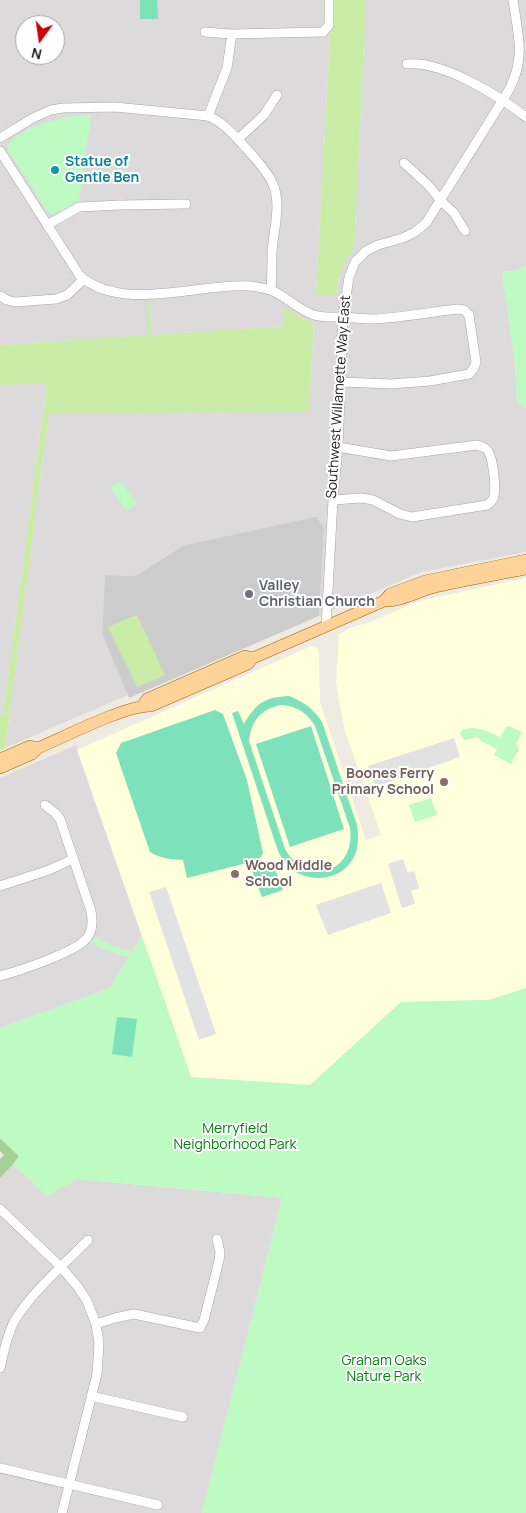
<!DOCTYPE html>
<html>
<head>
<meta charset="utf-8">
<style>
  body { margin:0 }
  #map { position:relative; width:526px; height:1513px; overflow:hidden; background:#efebe3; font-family:Manrope,sans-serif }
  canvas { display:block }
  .north { position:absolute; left:15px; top:15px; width:50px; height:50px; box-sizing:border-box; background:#fff; border:1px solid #a5a5a5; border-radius:50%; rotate:194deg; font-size:14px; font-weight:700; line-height:20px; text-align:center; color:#1e1e1e }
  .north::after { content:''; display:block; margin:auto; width:18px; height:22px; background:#cb0001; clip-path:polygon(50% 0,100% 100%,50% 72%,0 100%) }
</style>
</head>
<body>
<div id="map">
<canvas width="526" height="1513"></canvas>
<div class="north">N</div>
</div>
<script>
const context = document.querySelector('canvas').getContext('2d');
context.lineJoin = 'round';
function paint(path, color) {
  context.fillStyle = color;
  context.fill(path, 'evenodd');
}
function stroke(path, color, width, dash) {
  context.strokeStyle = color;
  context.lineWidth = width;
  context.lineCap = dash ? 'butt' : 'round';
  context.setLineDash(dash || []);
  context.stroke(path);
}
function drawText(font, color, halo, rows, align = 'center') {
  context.font = font + ' Manrope,sans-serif';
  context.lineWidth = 4;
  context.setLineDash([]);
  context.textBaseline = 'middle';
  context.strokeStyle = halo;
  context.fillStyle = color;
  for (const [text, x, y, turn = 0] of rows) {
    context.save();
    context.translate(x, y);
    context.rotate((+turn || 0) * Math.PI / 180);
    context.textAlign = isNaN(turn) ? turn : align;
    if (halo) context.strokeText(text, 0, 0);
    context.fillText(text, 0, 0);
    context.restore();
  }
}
paint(new Path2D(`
  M0 0H332L316 296 337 293 340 270 345 259 354 249 366 0H526V266L518 270 503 272 515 364 517 402 526 408V552L421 572 319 616 324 528 178 548 139 574 132 576 105 575 102 634 128 695 5 748 49 413 309 412 314 323 296 315 283 307 284 326 152 335 149 301H147L149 335 0 345ZM25 25H55V55H25Z
  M47 382 3 715H0V385Z
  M76 745 142 936 132 952 106 943 96 937 92 942 103 949 129 957 110 988 0 1028V778Z
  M13 1164 47 1196 76 1179 282 1198 202 1513H0V1177Z`), '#dcdada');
paint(new Path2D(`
  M526 578V988L489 1000 401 1002 311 1085 191 1077 77 750 311 646 317 648 319 652 320 702 366 840 381 835 344 728 336 683 339 634 355 626 368 623 414 603 428 599Z`), '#ffffdc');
paint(new Path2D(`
  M316 517 324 528 319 616 129 698 102 634 105 575 132 576 139 574 182 546Z`), '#ccc');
paint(new Path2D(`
  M332 0H366L354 249C342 263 338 275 337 294L316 296Z
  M146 301H149L152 335 284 326 283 306 296 315 314 323 309 412 49 413 5 748 0 750V715H3L47 383 0 385V345L148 335Z
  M137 615 165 675 137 687 108 627Z`), '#c9eca6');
paint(new Path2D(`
  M0 1138 20 1157 0 1178V1159L4 1155 0 1151Z`), '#a7d096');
paint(new Path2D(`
  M81 115H91L79 200C70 204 60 213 51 214L46 209 14 159 8 153V145C22 126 59 118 81 115Z
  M526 266V408L517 402 515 364 502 272 518 270Z
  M120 481 137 504 127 511 110 488Z
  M509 726 522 732 516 744 519 749 511 764 494 755 497 749 481 741 478 737 464 740 460 734 462 730C476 725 487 731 500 737L506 727Z
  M431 798 437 815 415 822 409 805Z
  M142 936 191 1077 310 1085 401 1002 489 1000 526 988V1513H202L282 1198 76 1179 47 1196 13 1164 19 1156 0 1138V1028L110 988 129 957 103 949 92 943 96 937 106 943 132 952Z`), '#befbc2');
paint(new Path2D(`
  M140 0H157L158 19H140Z
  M289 696C304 702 313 708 322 722L357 825C358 834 359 843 356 852 346 882 306 886 286 864 283 861 280 855 278 851L232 713 238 711 244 724C256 703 265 697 289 696ZM281 705C297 706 306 712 315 726L350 828C356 873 307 888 285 849L249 741C251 721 261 709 281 705Z
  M215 710 223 714 247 780 263 853 259 860 187 878 183 860C171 859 161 859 150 852L116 753 121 743Z
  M311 726 344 829 290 847 256 744Z
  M272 861 283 890 262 897 251 868Z
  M117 1017 137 1019 132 1057 112 1054Z`), '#7de2ba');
paint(new Path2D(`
  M454 738 460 757 375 787 368 766Z
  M403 859 408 873 414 871 419 888 411 891 415 904 402 908 388 864Z
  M381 883 391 913 328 935 316 905Z
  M166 887 216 1034 199 1040 149 892Z`), '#e2e2e2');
const minor = new Path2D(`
  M205 32 232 34 323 32 329 25V0
  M407 64C442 60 499 96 526 117
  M208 116 227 68 232 34
  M0 138 33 118 51 110 63 108 115 107 208 116C223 122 233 134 243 145 254 157 265 168 272 182 282 202 274 229 272 251 272 264 272 277 271 290
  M238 139 264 115 277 95
  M0 151 80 276C123 313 198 283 250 286 258 287 268 288 275 292 289 299 299 310 314 315 324 318 334 317 344 317 354 318 364 319 374 319 402 318 430 312 457 309L464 310 469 315 476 362 474 368 469 374 430 381 391 384 340 382
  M404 163 429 186 441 201 454 213 465 231
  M47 225 79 207 120 205 186 204
  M0 296 7 300 15 302 56 299 67 295 84 279
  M333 500 362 498 373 500 400 514 412 517 487 505C488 504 492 501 493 499 497 491 493 458 488 451 485 447 481 446 477 445L391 456 338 447
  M326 626 333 500 338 447 343 317 349 277 355 262 366 251 378 245 403 238 415 232 426 223 509 90C526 57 518 35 513 0
  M0 886 49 870 73 859
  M0 976C19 971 76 952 87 938 93 930 93 921 91 911L60 819 55 813 45 805
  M0 1209 61 1267 78 1287 87 1301 96 1324 99 1343 97 1374 62 1513
  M96 1324 115 1318 134 1314 200 1328 204 1320 219 1261 220 1252 217 1239
  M0 1368C4 1352 7 1334 15 1320 32 1292 65 1263 88 1240
  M91 1396 183 1417
  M0 1468 158 1505`);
const major = new Path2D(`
  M384 601 390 594 425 581 526 560
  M142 706 147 699 245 656 253 658
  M0 759 30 746 38 748
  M0 768 32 754 38 748C64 737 126 705 151 706L248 664 253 658 384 601C401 602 418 591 435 587 465 580 496 575 526 569`);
stroke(minor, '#a5a5a5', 10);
stroke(major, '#976400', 12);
stroke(minor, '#fff', 9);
stroke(major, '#ffd298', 11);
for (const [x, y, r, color] of [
  [55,170,5,"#0f9aa8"],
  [249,594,5,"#6b7280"],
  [444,782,5,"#8d6e63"],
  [235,874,5,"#8d6e63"]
]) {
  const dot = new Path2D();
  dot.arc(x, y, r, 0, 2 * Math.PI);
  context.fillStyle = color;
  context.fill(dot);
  stroke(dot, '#fff', 2);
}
drawText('bold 14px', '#0d838f', '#fff', [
  ["Statue of",65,162],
  ["Gentle Ben",65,178]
], 'left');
drawText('14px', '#1e1e1e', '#fff', [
  ["Southwest Willamette Way East",339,397,-86]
]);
drawText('bold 14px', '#5b616d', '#fff', [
  ["Valley",259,586],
  ["Christian Church",259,602]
], 'left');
drawText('bold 14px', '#785e54', '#fff', [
  ["Boones Ferry",434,774],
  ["Primary School",434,790],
  ["Wood Middle",245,866,"left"],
  ["School",245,882,"left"]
], 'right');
drawText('14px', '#078010', '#fff', [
  ["Merryfield",235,1129],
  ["Neighborhood Park",235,1145],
  ["Graham Oaks",384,1361],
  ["Nature Park",384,1377]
]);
</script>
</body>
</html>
